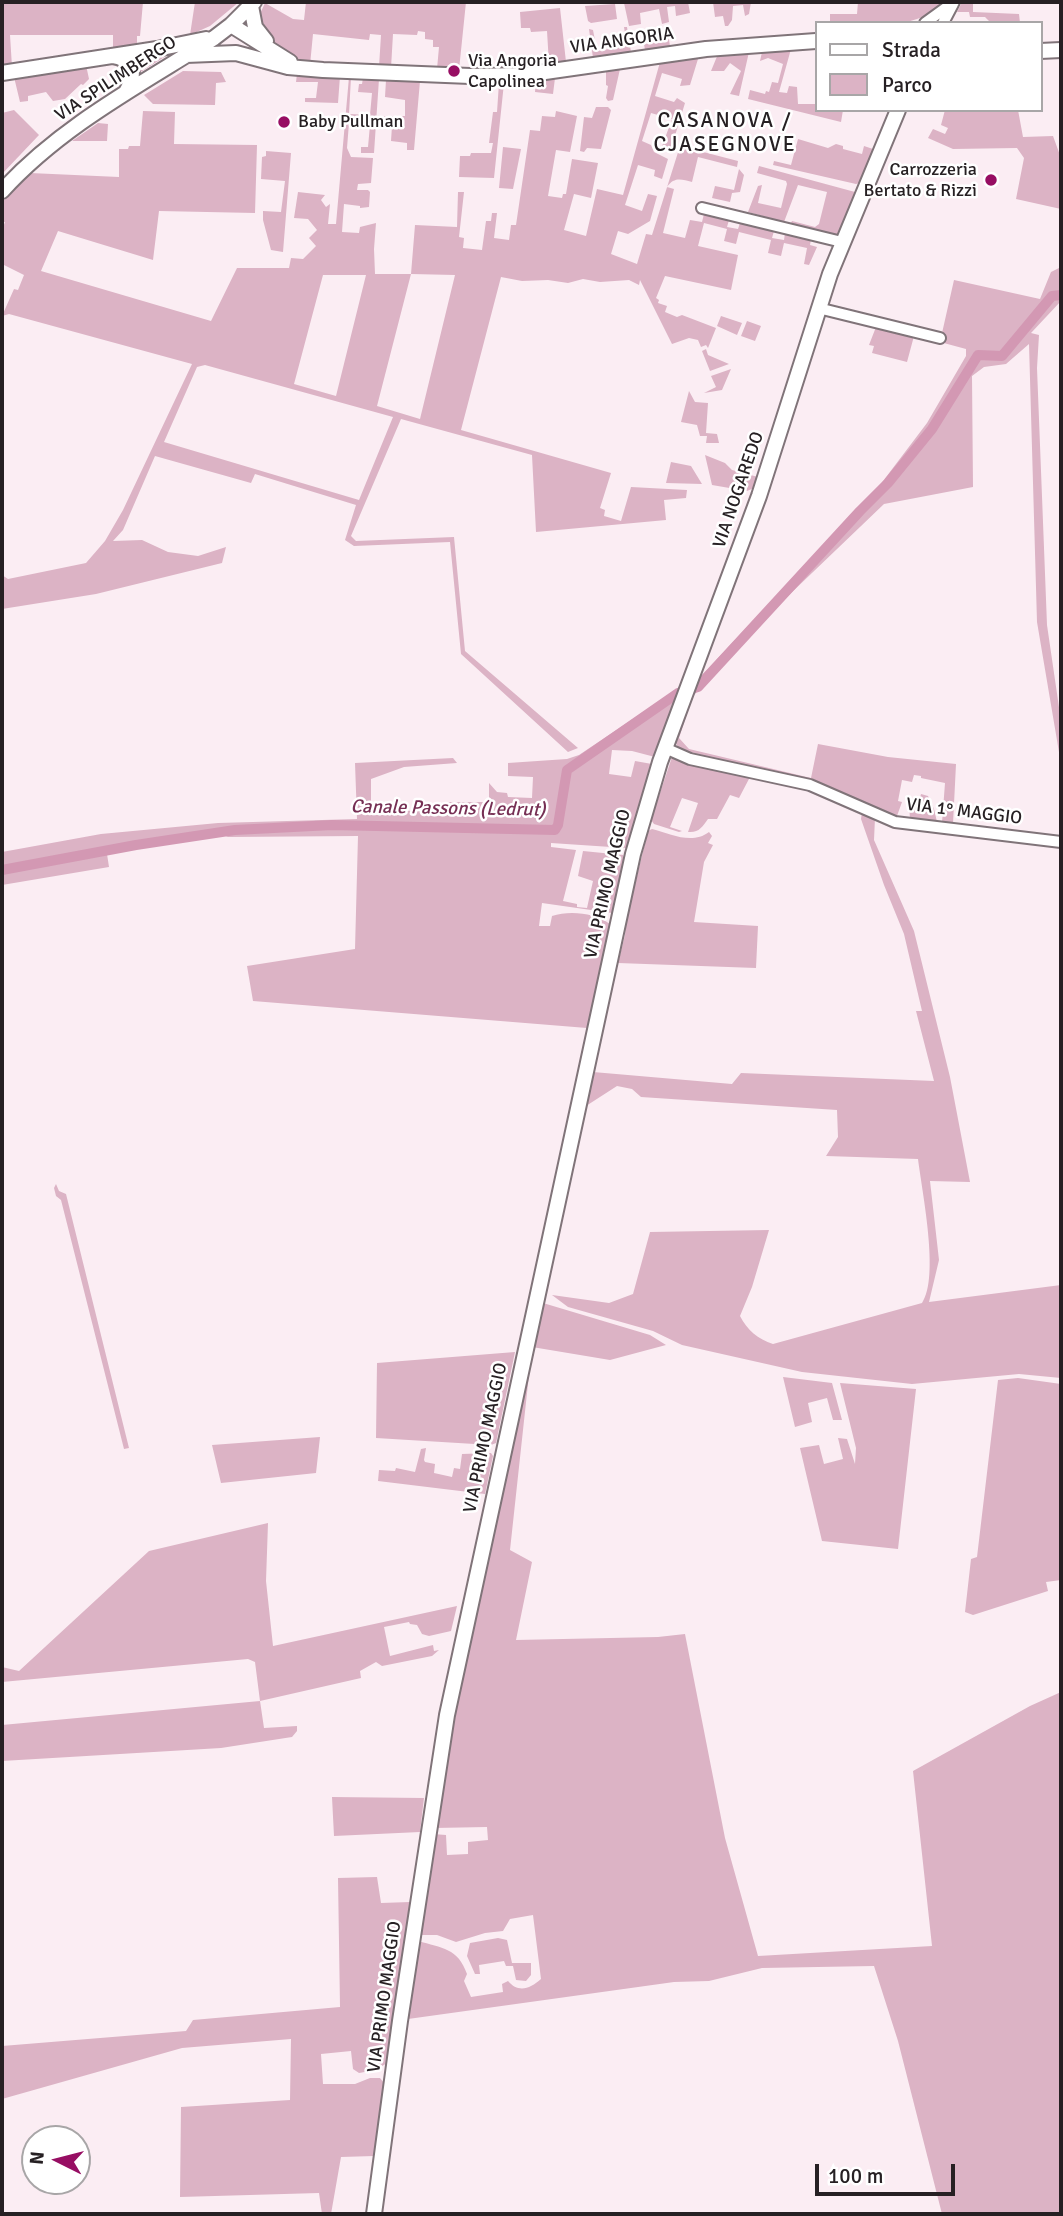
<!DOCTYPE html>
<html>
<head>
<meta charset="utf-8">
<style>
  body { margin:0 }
  #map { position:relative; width:1063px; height:2216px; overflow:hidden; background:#fbedf3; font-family:Signika,sans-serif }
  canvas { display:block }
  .frame { position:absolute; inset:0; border:4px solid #262023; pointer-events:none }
  .legend { position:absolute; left:815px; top:21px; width:228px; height:91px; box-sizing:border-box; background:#fff; border:2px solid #a8a6a7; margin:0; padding:9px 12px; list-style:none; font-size:21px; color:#262023 }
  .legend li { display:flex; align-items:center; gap:14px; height:35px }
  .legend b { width:35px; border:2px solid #a8a6a7 }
  .north { position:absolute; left:21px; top:2125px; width:70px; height:70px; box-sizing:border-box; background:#fff; border:2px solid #a8a6a7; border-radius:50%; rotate:276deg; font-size:19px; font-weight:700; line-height:28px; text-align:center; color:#262023 }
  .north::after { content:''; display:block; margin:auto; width:24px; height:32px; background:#970e63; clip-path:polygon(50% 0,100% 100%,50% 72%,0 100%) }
  .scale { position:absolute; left:815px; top:2164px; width:140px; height:32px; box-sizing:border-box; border:4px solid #262023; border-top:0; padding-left:9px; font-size:21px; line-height:24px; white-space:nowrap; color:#262023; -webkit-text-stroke:5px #fff; paint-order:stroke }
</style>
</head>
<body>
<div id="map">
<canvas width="1063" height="2216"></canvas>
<div class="frame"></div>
<ul class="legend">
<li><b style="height:9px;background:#fff"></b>Strada</li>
<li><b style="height:19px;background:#dcb3c5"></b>Parco</li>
</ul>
<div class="north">N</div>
<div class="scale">100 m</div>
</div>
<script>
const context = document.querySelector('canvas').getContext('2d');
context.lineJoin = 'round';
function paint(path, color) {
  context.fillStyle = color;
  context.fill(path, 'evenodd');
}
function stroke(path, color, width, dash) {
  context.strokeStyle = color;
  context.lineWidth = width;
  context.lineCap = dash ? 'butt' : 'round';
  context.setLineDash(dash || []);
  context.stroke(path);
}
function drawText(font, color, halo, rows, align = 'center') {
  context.font = font + ' Signika,sans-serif';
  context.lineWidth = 5;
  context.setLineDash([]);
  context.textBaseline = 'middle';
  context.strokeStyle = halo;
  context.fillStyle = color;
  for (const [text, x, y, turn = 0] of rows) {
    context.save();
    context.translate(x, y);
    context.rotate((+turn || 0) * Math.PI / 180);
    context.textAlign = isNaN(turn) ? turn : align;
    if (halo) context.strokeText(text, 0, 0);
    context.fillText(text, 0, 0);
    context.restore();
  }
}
paint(new Path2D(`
  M2 2H143L140 36H137V44H143L113 50V35H10L12 67 2 68Z
  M195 2H239L210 26 190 35Z
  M306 2H466L459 70 437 69 439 47H433V40L425 39V32L418 31 417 35 393 34 391 68 379 67 381 35 370 34 369 40 313 34 310 65C287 55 273 46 259 24L262 21 258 18 265 3 293 19 304 20Z
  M688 2 690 13 676 16 675 6 667 7 669 22 662 24 659 9 640 13 641 24 629 26 624 3Z
  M713 2H751L749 14 745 16 743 5 733 6 732 20 728 26H725L723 16 715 17Z
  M858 2H942C916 33 867 23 830 23V14H857Z
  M962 2H973V12L1019 14 1020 23H991L985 17H970L969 12H957Z
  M615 4 617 19 591 23 588 21 585 6Z
  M560 8 566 62 549 64 547 31 531 32 530 28H521L520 12Z
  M624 27H627L631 52 593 58 589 29 593 30 597 51 627 46Z
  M668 34 670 46 645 50 644 44 657 42 656 35Z
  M791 49 779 92 787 93 789 86 797 87 798 104H816V110H843L841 122 748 99 750 90 765 94 766 91 769 92 772 82 778 83 783 64 768 58 760 61 762 52Z
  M749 52 739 96 730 94 741 71 730 63 724 71H711L718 54Z
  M171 53 139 73 138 65 132 57Z
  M697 56 698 59 690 85 680 86 682 79 662 73 655 96 674 102 677 98 685 103 670 152 661 149 672 119 651 113 642 141 651 145 654 152 668 159 662 179 654 176 655 170 638 165 625 205 642 211 648 194 657 196 650 221 628 234 618 231 611 254 637 264 646 234 652 235 680 146 738 161 737 167 698 157 692 182C681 179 674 177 667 187L674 189 663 233 685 238 690 220 702 222 704 214 729 220 727 227 738 229 740 223 774 231 772 238 784 240 785 233 811 239 810 245 817 247 809 265 804 264 807 248 784 243 781 256 768 253 771 240 739 232 736 244 724 241 727 229 704 223 698 246 738 255 731 290 665 276 656 298 659 300 658 303 667 306 665 312 677 317 682 315 716 328 708 348 706 345 701 347 698 340 689 338 672 344 640 280 639 285 629 280 600 282 583 279 568 283 548 280 522 281 501 277 461 430 611 473 600 508 605 510 604 516 621 521 631 487 687 490 686 498 664 500 666 520 536 532 532 455 401 419 351 536 356 541 454 537 465 651 578 748 568 752 461 654 450 542 354 546 345 540 356 505 255 474 251 483 155 456 123 530 113 541 142 540 168 552 198 556 226 547 222 563 96 594 2 609V575L8 579 86 563 105 541 123 510 192 364 9 314 2 316 14 289 18 290 24 275 2 264V230L5 222H2V202L30 173 119 177V149H128L129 146H140L143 111 175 112 174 144 257 145 255 213 159 211 153 260 58 231 41 271 211 321 237 268H289L291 258 303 259 316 246 309 238 317 230 308 219 294 218 298 192 325 195 321 200 326 207 330 204 328 224H336L349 77H351L349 114 370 115 372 93 358 92 359 84H362L363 78 379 79 374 153H361V147H368L370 125 349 123 347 148 351 157 373 158 371 183 358 184 357 190H368L370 192 369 207 360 208V206L344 204 342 232 359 233 360 227 376 223 374 249 375 274H411L415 225 457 227 458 192H464L459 237 464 238 463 248 482 250 486 221H491L492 213H497L494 238 509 240 511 225H516L530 130 540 131 542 116 555 117 556 111 577 116 570 152 556 150 548 196 562 198 563 194H566L572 159 598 163 591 198 574 194 564 230 586 236 597 189 623 195 660 62ZM411 274 455 275 420 419 377 406ZM323 275H366L336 396 294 384ZM205 365 393 417 359 500 164 442 197 367Z
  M86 65 89 79 83 85 81 84 65 99 53 101 46 92 28 96V101L20 102 14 77Z
  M620 69 613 100 608 101 606 98 608 86 606 85V71Z
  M183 71 221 72 226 82 216 83 215 105 153 104 144 95Z
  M297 74 340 76 338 103 305 102V98H316L318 82H296Z
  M555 78 553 94 535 92 536 80Z
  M386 80 420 81 414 150H407V143L391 141 392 126 383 125 384 116H405V100L385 97Z
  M499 83H504L494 178 459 177 460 156H470L471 153H491L493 143H489L493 112H497Z
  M596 107H608L611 110 601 149 587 148 584 152 580 151 584 117 592 118Z
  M14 110 39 135 2 174V113Z
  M945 110H1018L1023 137 1053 136 1061 158V209L1016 199 1024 158 1017 148 953 149 928 138 933 129 945 134 948 128 941 125Z
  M98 123 108 124 107 141H72Z
  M798 139 828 148 836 144 843 146V149L862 154 864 146 873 149 859 183 856 184 773 165 774 161 791 165Z
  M503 147 521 149 513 189 499 188Z
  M266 151 291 153 283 252 271 250 263 220V211L281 212 285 181 261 179 262 157 266 156Z
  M759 166 855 192 838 235 791 223 792 221 815 227 819 224 827 192 798 185 784 222 748 212 758 186 762 185 758 203 781 208 787 184 786 181 757 173Z
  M739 169 744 175 740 192 732 193 730 202 712 198 715 186 734 190Z
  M1061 267V301L1031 333 1039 335 1037 368 1047 625 1061 721V764L1037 622 1029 344 1006 364 984 367 972 376 973 487 884 504 789 595 693 696 679 738 689 749 811 778 818 744 888 757 956 764 953 824 942 823 945 783 921 778V776L914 775 912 782 902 780 898 801 902 802 897 816 810 782 688 754 680 750 675 742 700 677 877 489 927 423 966 356V349L940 342 954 280 1040 299 1051 272Z
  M721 316 742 323 737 335 717 326Z
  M747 321 761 326 755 341 741 336Z
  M876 327 914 336 907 362 872 353 874 346 869 345Z
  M706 349 708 355 729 364 710 371 702 351Z
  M731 369 722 390 704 393 716 387 711 376Z
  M689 391 695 402 708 403 706 433 717 434 719 443H706L707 436H700L697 425 681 422Z
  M705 455 725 463 732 470 758 477 754 488 747 491 712 485Z
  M671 462 691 466 702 484 666 483Z
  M682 689 655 757 632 751 612 750 609 774 631 777 635 761 652 764 626 848 551 843V847L576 850 563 901 577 904V907L587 908 593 881 578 876 583 851 623 855 624 858 612 913 542 903 539 926H550L552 916C570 910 595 913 610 924L587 1028 253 1001 247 966 355 949 358 836 228 837 213 831 208 838 180 840 107 854 109 867 2 885V852L101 834 218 823 357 819 355 763 453 758 457 763 404 767 371 779V815H389L390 810 415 811 447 802H489V783L497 792 507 793 508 797 532 798 533 777 508 776V763L567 759 579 755 676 690Z
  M672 757 750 777 739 798 730 795 717 819H708C702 827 699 833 688 832L698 803 682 798 670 827 682 831 679 832 654 824 651 820Z
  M921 794 928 796 934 809 937 822 910 820 909 803 919 802Z
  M862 812 875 818 874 840 914 931 950 1077 970 1182 930 1181 939 1260 929 1302 1061 1285V1378L1019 1374 912 1384 802 1372 682 1345 653 1331 568 1307 552 1295 609 1303 633 1294 650 1232 769 1230 752 1287 740 1316C747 1330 758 1339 773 1344L922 1303C940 1277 922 1192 918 1159L826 1156 838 1137 837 1110 641 1097 632 1089 617 1086 586 1106 593 1072 732 1084 741 1073 934 1081 916 1011H922L904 934 884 885 861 819Z
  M652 829C671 834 692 845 709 832L712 836 708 843 713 845 704 862 694 922 758 926 756 968 618 963 625 935 626 921 648 831Z
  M56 1184 59 1191 66 1194 129 1448 124 1449 61 1200 56 1196 54 1188Z
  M543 1303 650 1335 666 1345 610 1360 532 1347 510 1550 532 1562 516 1640 658 1637 685 1634 725 1838 758 1956 932 1946 913 1771 1030 1706 1061 1692V2214H942L898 2041 874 1966 762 1968 709 1981 674 1982 408 2019 418 1941C442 1948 458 1948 467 1974L464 1981 471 1997 503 1992 502 1984 508 1981C518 1993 530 1989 541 1979L533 1915 510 1919 503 1931 485 1933 456 1942 437 1935H419L433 1834 446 1835 447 1855 468 1854V1842L488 1840 487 1827 434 1828C462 1653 503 1480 540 1306Z
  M515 1352 496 1443 491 1445 376 1438 377 1363Z
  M783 1377 832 1383 842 1420H833L827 1398 808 1403 812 1422 795 1427Z
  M1018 1378 1061 1384V1580L1046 1582 1048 1591 973 1615 965 1612 971 1559 977 1557 998 1380Z
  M840 1383 916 1389 898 1549 822 1541 800 1448 819 1445 824 1464 843 1459 838 1438 847 1439 855 1464 856 1448Z
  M320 1437 316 1473 221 1483 212 1445Z
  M426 1448 424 1460 425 1462 435 1464 434 1473 452 1477 454 1468 460 1469 462 1454 491 1453 493 1456 485 1494 378 1481 379 1470 395 1471 396 1468 415 1472 421 1449Z
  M268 1523 266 1581 273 1646 457 1606 451 1631 429 1636 422 1634 417 1625 410 1624 409 1622 384 1627 390 1656 433 1645 434 1651 439 1650 432 1656 382 1666 376 1662 360 1671 361 1678 260 1701 264 1728 297 1726V1731L292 1737 221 1748 2 1761V1725L260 1701 255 1662 248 1659 2 1682V1667L19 1671 149 1551Z
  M332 1797 424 1798 420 1832 334 1836Z
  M377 1877 381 1903 410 1902 387 2063 376 2070 359 2073 353 2069 351 2051 321 2054 323 2084H355L370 2078H380L384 2083 374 2156 341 2157 331 2214H322L319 2193 180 2197 181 2107 290 2100 291 2039 182 2048 2 2099V2046L186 2031 193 2020 340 2007 338 1878Z
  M498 1938 507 1940 512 1963H531V1975L526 1981 516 1980 513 1966H506L504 1961 479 1965 480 1974H475L467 1956 470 1943Z`), '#dcb3c5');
stroke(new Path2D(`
  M2 870 136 845 235 830 332 825 555 830 558 825 567 770 678 693 698 687 860 511 888 483 932 429 978 355 1002 356 1052 296 1061 295`), '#d398b3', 10);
const street = new Path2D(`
  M925 23 954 2
  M943 23 953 4
  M702 208 842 242
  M818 308 940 338
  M665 748 690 759 810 785 895 822 1061 842`);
const secondary = new Path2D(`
  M251 6 255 27 266 41
  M231 25 290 62
  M1040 51 1061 50
  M186 55 236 53 288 67 323 70 470 76 524 75 706 49 816 41
  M113 56C134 59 136 75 126 92
  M2 73 157 49 206 39
  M2 191C61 126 140 85 214 38L231 25 254 2
  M374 2214 400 2021 447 1715 633 854 660 762 759 496 830 274 898 110`);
stroke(street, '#807479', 14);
stroke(secondary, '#807479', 18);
stroke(street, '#fff', 10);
stroke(secondary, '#fff', 14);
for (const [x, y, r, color] of [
  [454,71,7,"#970e63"],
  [284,122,7,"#970e63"],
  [991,180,7,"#970e63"]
]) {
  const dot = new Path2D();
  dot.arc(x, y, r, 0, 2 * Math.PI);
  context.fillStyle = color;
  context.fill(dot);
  stroke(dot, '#fff', 2.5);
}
drawText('18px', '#262023', '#fff', [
  ["VIA ANGORIA",622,41,-8],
  ["VIA SPILIMBERGO",116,79,-33],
  ["VIA NOGAREDO",739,490,-71],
  ["VIA 1° MAGGIO",964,812,7],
  ["VIA PRIMO MAGGIO",608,884,-77],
  ["VIA PRIMO MAGGIO",486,1438,-78],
  ["VIA PRIMO MAGGIO",385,1997,-82]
]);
drawText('18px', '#262023', '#fff', [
  ["Via Angoria",468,61],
  ["Capolinea",468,82],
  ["Baby Pullman",298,122],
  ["Carrozzeria",977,170,"right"],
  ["Bertato & Rizzi",977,191,"right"]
], 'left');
drawText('italic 19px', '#762f54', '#fff', [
  ["Canale Passons (Ledrut)",448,809,1]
]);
context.letterSpacing = '2px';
drawText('21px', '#262023', '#fff', [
  ["CASANOVA /",725,121],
  ["CJASEGNOVE",725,145]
]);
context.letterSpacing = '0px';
</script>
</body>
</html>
